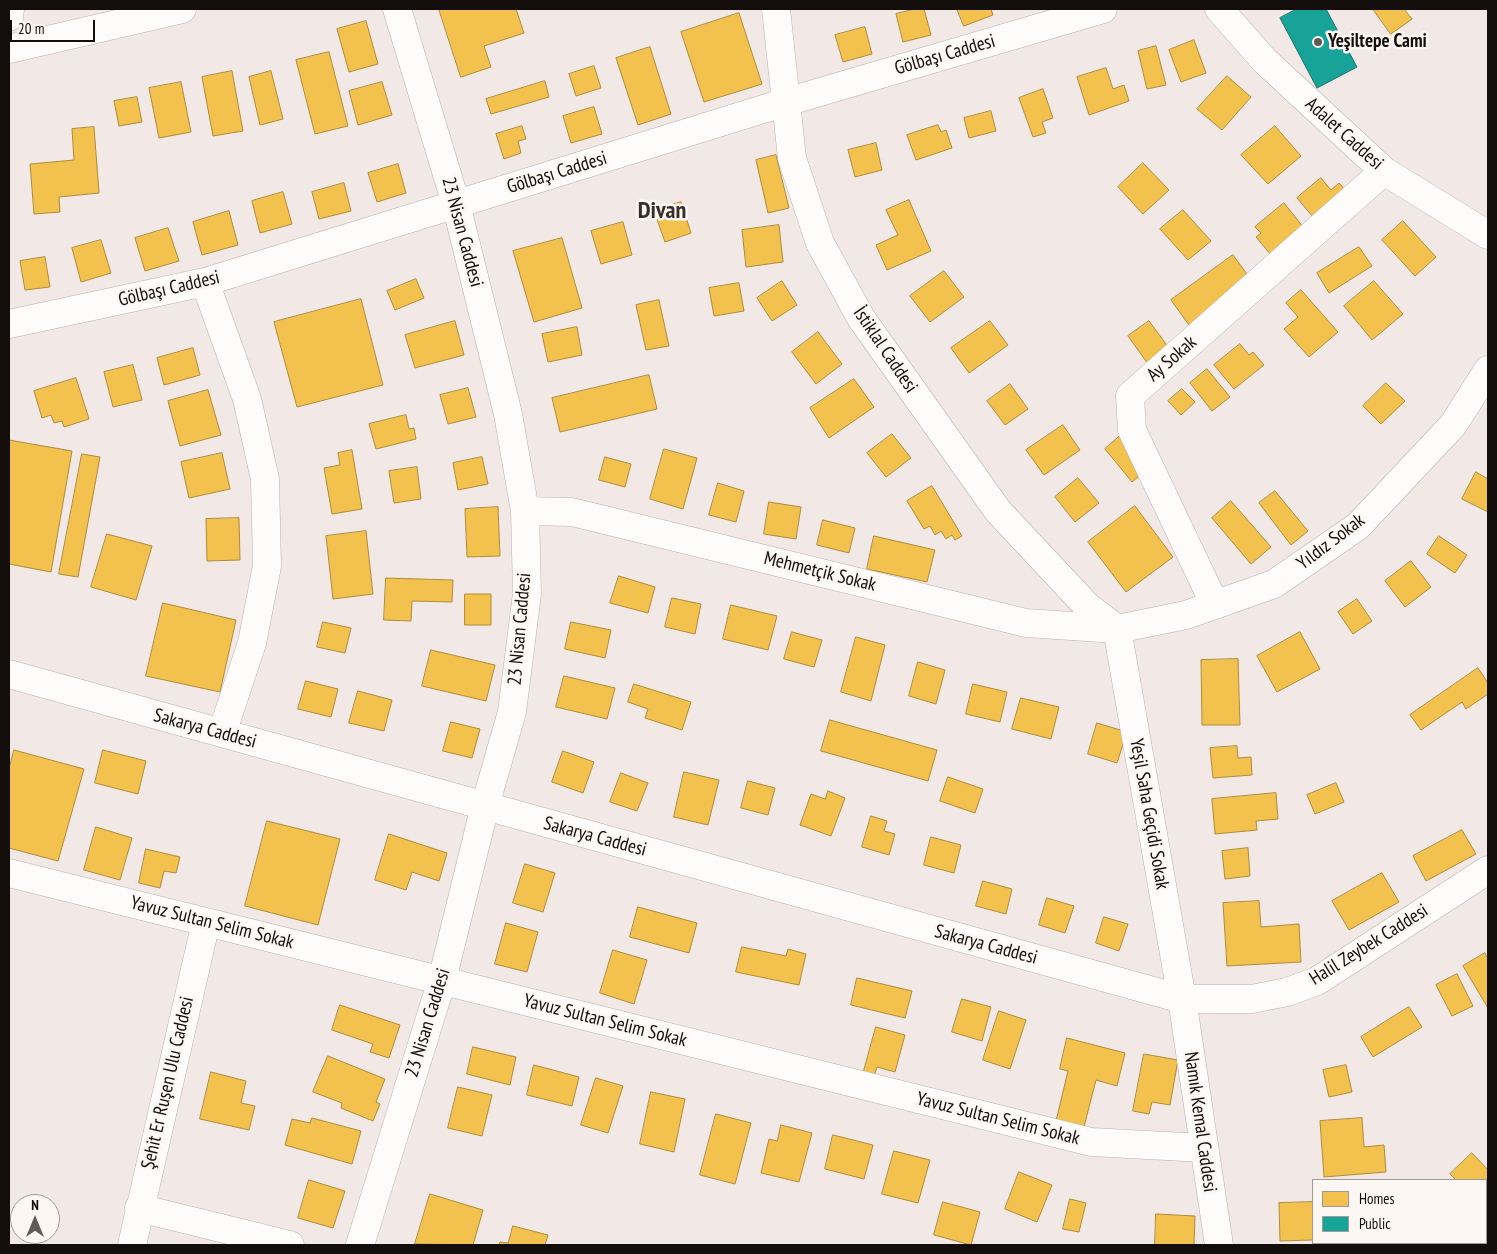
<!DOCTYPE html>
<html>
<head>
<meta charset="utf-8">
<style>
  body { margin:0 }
  #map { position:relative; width:1497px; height:1254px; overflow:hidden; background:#f2e9e6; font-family:"PT Sans Narrow",sans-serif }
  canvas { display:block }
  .frame { position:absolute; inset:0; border:10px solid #130d0b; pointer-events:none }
  .legend { position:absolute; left:1312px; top:1179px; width:175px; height:65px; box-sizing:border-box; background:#fdf7f4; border:1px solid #9f9997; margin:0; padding:6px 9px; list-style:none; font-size:15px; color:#130d0b }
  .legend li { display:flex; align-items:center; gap:10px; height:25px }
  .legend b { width:25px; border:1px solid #9f9997 }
  .north { position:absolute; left:10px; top:1194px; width:50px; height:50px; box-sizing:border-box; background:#fdf7f4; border:1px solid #9f9997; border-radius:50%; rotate:0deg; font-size:14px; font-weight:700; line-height:20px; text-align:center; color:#130d0b }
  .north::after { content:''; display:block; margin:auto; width:18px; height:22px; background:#615a58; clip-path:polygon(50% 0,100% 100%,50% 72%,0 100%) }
  .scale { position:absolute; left:10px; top:20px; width:85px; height:22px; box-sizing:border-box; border:2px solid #130d0b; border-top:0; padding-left:6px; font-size:15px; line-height:18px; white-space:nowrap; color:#130d0b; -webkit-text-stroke:4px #fdf7f4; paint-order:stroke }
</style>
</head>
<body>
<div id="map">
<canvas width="1497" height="1254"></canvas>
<div class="frame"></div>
<ul class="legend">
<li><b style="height:14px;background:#f2c14e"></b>Homes</li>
<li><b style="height:14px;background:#17a398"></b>Public</li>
</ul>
<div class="north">N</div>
<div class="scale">20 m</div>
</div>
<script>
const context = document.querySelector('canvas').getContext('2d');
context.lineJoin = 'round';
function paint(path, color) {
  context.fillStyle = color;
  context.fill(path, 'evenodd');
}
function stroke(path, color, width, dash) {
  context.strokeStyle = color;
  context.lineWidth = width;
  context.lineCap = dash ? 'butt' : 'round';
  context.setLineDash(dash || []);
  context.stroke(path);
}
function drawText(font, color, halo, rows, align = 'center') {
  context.font = font + ' "PT Sans Narrow",sans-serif';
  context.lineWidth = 5;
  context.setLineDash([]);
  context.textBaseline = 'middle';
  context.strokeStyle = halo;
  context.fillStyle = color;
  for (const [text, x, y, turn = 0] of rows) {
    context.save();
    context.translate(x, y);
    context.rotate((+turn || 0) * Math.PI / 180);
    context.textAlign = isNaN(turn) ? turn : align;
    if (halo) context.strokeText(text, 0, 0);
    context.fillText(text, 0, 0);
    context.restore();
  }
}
const homes = new Path2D(`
  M439 9H516L524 33 484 46 491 67 461 77Z
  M915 9H924L931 35 903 42 896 14Z
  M957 9H991L993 15 964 26Z
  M1373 9H1404L1412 19 1391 34Z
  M739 13 762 84 704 102 681 32Z
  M366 21 378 64 349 72 337 29Z
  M865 27 872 54 843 62 835 35Z
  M1194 40 1206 73 1181 82 1169 50Z
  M1156 46 1166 85 1147 89 1138 51Z
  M650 47 671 114 638 125 616 58Z
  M329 52 348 126 315 134 296 60Z
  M594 66 601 88 576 96 569 74Z
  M1106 68 1113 89 1124 85 1129 101 1089 115 1077 77Z
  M232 71 243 131 213 136 202 77Z
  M271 71 283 119 260 125 249 77Z
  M1227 76 1251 97 1222 130 1197 109Z
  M545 81 549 97 491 114 486 99Z
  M181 82 191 132 159 138 149 88Z
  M382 82 392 115 358 125 349 91Z
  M1043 89 1053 118 1042 122 1046 133 1033 137 1019 98Z
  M137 97 142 122 119 126 114 101Z
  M594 107 602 134 571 143 563 116Z
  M991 111 996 131 969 138 964 118Z
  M938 125 941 132 946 130 952 148 916 160 907 135Z
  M522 126 526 139 518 141 521 153 504 159 496 134Z
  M1275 126 1301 156 1268 184 1241 155Z
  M94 127 99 193 59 197 60 212 34 214 30 164 74 160 72 129Z
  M876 143 882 170 855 177 848 150Z
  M776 155 789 208 768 213 756 160Z
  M1143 163 1169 190 1143 214 1118 187Z
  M398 164 406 193 377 202 368 173Z
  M1321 178 1331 190 1339 183 1352 197 1319 224 1297 198Z
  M344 183 351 211 319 219 312 192Z
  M283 192 292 224 260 233 252 201Z
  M909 200 931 251 887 270 876 245 898 235 886 210Z
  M681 202 691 233 665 242 654 211Z
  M1284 203 1304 228 1276 261 1256 237 1261 233 1255 227Z
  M1183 210 1211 241 1188 260 1160 229Z
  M229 211 238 245 202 255 193 222Z
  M1403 221 1436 257 1415 276 1382 240Z
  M623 222 632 255 601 264 591 231Z
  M779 225 783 262 746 267 742 230Z
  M168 228 179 261 145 271 135 238Z
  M562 238 582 308 534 322 513 251Z
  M101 240 111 273 81 282 72 248Z
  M1359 247 1372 266 1329 293 1317 273Z
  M1233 255 1252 281 1189 325 1171 300Z
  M45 257 50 287 25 290 20 261Z
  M944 271 964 297 930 322 910 296Z
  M416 279 424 298 395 310 387 291Z
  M782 281 797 305 772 321 757 298Z
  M1374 281 1403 314 1372 340 1344 306Z
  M739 283 744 311 714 316 709 288Z
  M1301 290 1338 332 1309 357 1284 329 1298 317 1286 303Z
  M361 299 383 385 297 407 274 322Z
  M659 300 669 346 646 350 636 305Z
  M455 321 464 355 415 368 405 335Z
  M990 321 1008 345 969 373 951 348Z
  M1149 321 1169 348 1148 364 1128 336Z
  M577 327 582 355 548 362 542 334Z
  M818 332 842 364 816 384 792 352Z
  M1240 344 1249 355 1253 352 1264 365 1234 389 1214 365Z
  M193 348 200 375 164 385 157 358Z
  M133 365 142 400 113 407 104 372Z
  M1207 369 1230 397 1212 411 1190 383Z
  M649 375 657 409 560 432 552 398Z
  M76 378 89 419 64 427 62 421 54 423 51 415 42 418 34 391Z
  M854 379 874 407 829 438 810 408Z
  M1386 383 1405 401 1381 424 1363 406Z
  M1010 384 1028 409 1005 425 987 401Z
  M468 388 476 417 448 424 440 395Z
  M1182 389 1195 402 1181 415 1168 401Z
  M208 390 221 435 180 446 168 401Z
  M406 415 409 429 414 428 416 439 376 449 369 424Z
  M1063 425 1080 450 1044 475 1026 450Z
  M892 434 911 458 886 477 867 453Z
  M1121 435 1149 468 1132 482 1105 449Z
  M9 440 72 451 51 572 9 564Z
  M664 449 697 458 683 509 650 499Z
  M352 450 362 509 332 514 324 468 340 465 338 453Z
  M222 453 230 489 189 498 181 462Z
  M82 454 100 457 78 577 59 574Z
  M482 457 488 484 458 490 453 463Z
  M605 457 631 464 625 487 599 480Z
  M417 467 421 499 394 503 389 471Z
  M1476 472 1488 479V512L1462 499Z
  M1078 478 1099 503 1075 522 1055 497Z
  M718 483 744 491 736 522 709 515Z
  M932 486 962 536 955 540 952 535 946 539 941 531 935 535 930 526 924 529 907 501Z
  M1275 491 1308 531 1291 545 1259 503Z
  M1231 501 1271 547 1251 564 1212 518Z
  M769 502 801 507 796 539 764 534Z
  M1135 506 1173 557 1126 592 1088 542Z
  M498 507 500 556 467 557 465 509Z
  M239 518 240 560 207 561 206 519Z
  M823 520 855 528 849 553 817 545Z
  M366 531 373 594 333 599 326 536Z
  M107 534 152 546 136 600 91 587Z
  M874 536 935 550 927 582 867 569Z
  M1439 536 1467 555 1455 573 1427 554Z
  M1411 561 1431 587 1405 607 1385 581Z
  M619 576 655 587 648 613 610 603Z
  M386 578 453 580 452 602 412 601 411 621 384 620Z
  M465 594H491V625H465Z
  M672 598 701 604 695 634 665 627Z
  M1357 599 1372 621 1353 634 1338 612Z
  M163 603 236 620 220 692 146 676Z
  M731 605 777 616 768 650 723 639Z
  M323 622 351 628 345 653 317 647Z
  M571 622 611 630 605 658 565 649Z
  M792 632 822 640 814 667 784 659Z
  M1300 632 1320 669 1277 692 1257 656Z
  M856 637 885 645 871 701 841 692Z
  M431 650 495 665 486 701 422 686Z
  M1238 659 1240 725H1202L1201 660Z
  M918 662 945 670 936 704 909 696Z
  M1478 668 1488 683V694L1466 709 1462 702 1421 730 1410 715Z
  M564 676 615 688 607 719 556 707Z
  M306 681 338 689 331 717 298 709Z
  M634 684 691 702 682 730 645 718 648 709 628 702Z
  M973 684 1007 692 1000 722 966 714Z
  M358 691 392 700 384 731 349 723Z
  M1021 698 1059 707 1051 739 1012 729Z
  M830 720 937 750 928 781 821 751Z
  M451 722 480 729 472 758 443 751Z
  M1097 723 1127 732 1117 763 1088 754Z
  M1237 746 1238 758 1251 757 1252 775 1213 778 1210 748Z
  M14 750 84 769 58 861 9 848V769Z
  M103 750 146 761 138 794 95 783Z
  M563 751 594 762 583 793 552 782Z
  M684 772 719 780 708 825 674 817Z
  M621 773 648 783 637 811 610 802Z
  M948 777 983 789 975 813 940 801Z
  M748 781 775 788 768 815 741 808Z
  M1336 783 1344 802 1315 814 1307 795Z
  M828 791 845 798 831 836 800 825 811 794 825 799Z
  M1276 793 1278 819 1256 821 1257 830 1215 834 1212 799Z
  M871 816 887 821 884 831 895 834 889 855 862 847Z
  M267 821 340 839 318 925 245 906Z
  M96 827 132 838 120 880 84 870Z
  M1462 830 1476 854 1426 881 1413 856Z
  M389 834 447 853 439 881 412 872 406 890 375 880Z
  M931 837 961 845 954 873 924 865Z
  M1248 848 1250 876 1225 879 1222 851Z
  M146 849 180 857 176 873 164 871 160 888 139 883Z
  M525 864 555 873 543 912 513 903Z
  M1382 873 1399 902 1349 930 1332 901Z
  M983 881 1012 889 1006 914 976 906Z
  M1047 898 1074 906 1065 933 1039 925Z
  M1259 901 1261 927 1299 924 1301 962 1227 966 1223 903Z
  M638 907 697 923 689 953 630 937Z
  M1104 917 1128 924 1119 951 1096 943Z
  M506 923 538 932 527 972 495 964Z
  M742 947 786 956 788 949 806 954 799 985 736 972Z
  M613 950 647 960 634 1004 600 993Z
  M1485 953 1488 959V1008L1463 966Z
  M1457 974 1473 1006 1452 1016 1436 985Z
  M857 978 912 991 905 1018 851 1005Z
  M962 999 991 1007 982 1041 952 1032Z
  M340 1005 400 1025 389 1058 370 1052 373 1044 332 1030Z
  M1409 1007 1422 1027 1373 1057 1361 1037Z
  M999 1011 1026 1020 1010 1069 983 1060Z
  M876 1027 905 1035 895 1072 877 1067 873 1080 862 1078Z
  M1067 1038 1125 1053 1117 1086 1096 1080 1084 1127 1056 1121 1068 1071 1060 1069Z
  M473 1047 516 1057 510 1085 467 1074Z
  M1144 1054 1178 1060 1170 1105 1152 1102 1149 1114 1133 1111Z
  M328 1056 385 1079 376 1102 380 1104 373 1121 341 1108 342 1103 313 1092Z
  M534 1065 579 1077 572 1106 527 1095Z
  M1346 1065 1352 1092 1329 1097 1323 1070Z
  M211 1072 246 1081 241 1103 255 1106 249 1130 200 1119Z
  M596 1078 623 1086 608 1133 581 1125Z
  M458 1087 492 1095 482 1136 448 1128Z
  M651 1092 685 1099 674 1152 640 1144Z
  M716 1114 751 1123 735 1184 700 1175Z
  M312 1118 361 1131 352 1164 285 1145 292 1119 310 1123Z
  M1362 1118 1364 1147 1384 1145 1386 1172 1324 1177 1320 1121Z
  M781 1125 812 1133 799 1182 761 1173 769 1139 777 1141Z
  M833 1135 873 1145 864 1179 825 1169Z
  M894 1151 930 1160 918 1203 882 1194Z
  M1472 1153 1488 1170V1183L1486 1185V1180H1456L1450 1174Z
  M1019 1172 1052 1185 1037 1222 1005 1209Z
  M309 1180 345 1191 333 1228 298 1218Z
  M430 1194 483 1210 473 1245 415 1244Z
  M1070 1199 1086 1203 1079 1232 1063 1229Z
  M943 1202 980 1212 971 1245 934 1235Z
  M1313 1202V1240L1280 1241 1279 1203Z
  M1156 1214 1195 1216 1194 1245H1155Z
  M513 1226 548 1235 545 1245H499L500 1242 508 1243Z`);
paint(homes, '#f2c14e');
stroke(homes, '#af8b3a', 1);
const public = new Path2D(`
  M1297 9H1326L1357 67 1317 88 1280 18Z`);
paint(public, '#17a398');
stroke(public, '#16766e', 1);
const minor = new Path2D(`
  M776 9 792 158 820 243 861 318 998 511 1087 606 1117 629
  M1219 9 1265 61 1384 171 1488 235
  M9 17 10 9
  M9 49 182 9
  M205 282 247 399 265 479 267 566 252 643 222 733
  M9 324 205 282 786 102 1103 9
  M525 511 572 512 1026 623 1117 629 1186 615 1274 584 1358 526 1453 425 1488 370
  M1215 605 1132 430 1130 396 1384 171
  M1117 629 1182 999 1219 1245
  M9 674 1182 999H1252L1287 992 1317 981 1488 870
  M9 873 1091 1142 1204 1148
  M139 1208 290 1245
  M132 1245 206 922
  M360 1245 442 980 485 806 512 712 527 594 525 511 508 414 456 204 397 9`);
stroke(minor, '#b8b1af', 29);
stroke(minor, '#fdfcfb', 28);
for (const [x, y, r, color] of [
  [1318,42,5,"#615a58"]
]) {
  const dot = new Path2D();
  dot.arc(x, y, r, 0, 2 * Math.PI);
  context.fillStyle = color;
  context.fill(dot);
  stroke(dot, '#fdf7f4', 2);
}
drawText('bold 19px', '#130d0b', '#fdf7f4', [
  ["Yeşiltepe Cami",1328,42]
], 'left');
drawText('19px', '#130d0b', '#fdf7f4', [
  ["Gölbaşı Caddesi",945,55,-16],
  ["Adalet Caddesi",1344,134,42],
  ["Gölbaşı Caddesi",557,173,-17],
  ["23 Nisan Caddesi",462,232,75],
  ["Gölbaşı Caddesi",169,289,-13],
  ["İstiklal Caddesi",885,350,56],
  ["Ay Sokak",1172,359,-41],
  ["Yıldız Sokak",1331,542,-37],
  ["Mehmetçik Sokak",820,572,14],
  ["23 Nisan Caddesi",520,629,-85],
  ["Sakarya Caddesi",205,729,15],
  ["Yeşil Saha Geçidi Sokak",1149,814,80],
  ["Sakarya Caddesi",595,837,15],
  ["Yavuz Sultan Selim Sokak",212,923,14],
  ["Sakarya Caddesi",986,945,15],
  ["Halil Zeybek Caddesi",1369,945,-32],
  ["Yavuz Sultan Selim Sokak",605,1021,14],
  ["23 Nisan Caddesi",428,1023,-73],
  ["Şehit Er Ruşen Ulu Caddesi",168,1083,-77],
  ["Yavuz Sultan Selim Sokak",998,1119,14],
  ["Namık Kemal Caddesi",1200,1122,82]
]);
drawText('bold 24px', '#392d28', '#fdf7f4', [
  ["Divan",662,211]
]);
</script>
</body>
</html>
